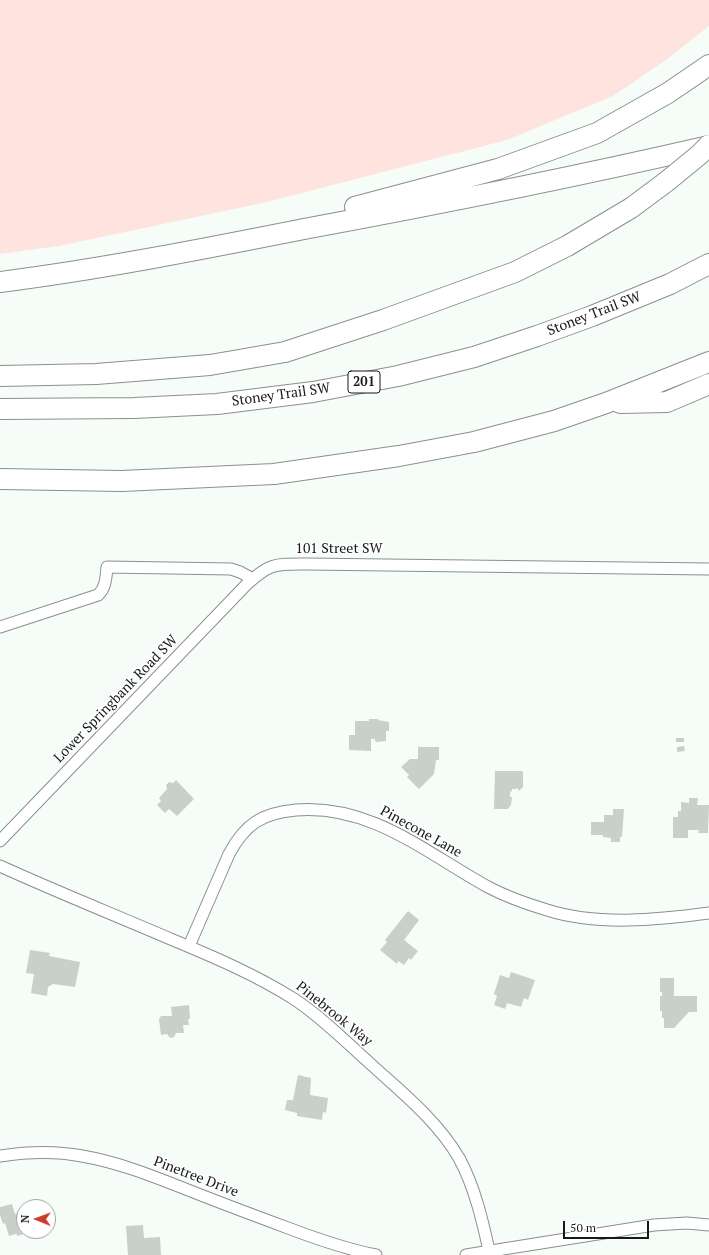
<!DOCTYPE html>
<html>
<head>
<meta charset="utf-8">
<style>
  body { margin:0 }
  #map { position:relative; width:709px; height:1255px; overflow:hidden; background:#f6fdf8; font-family:"PT Serif",serif }
  canvas { display:block }
  .north { position:absolute; left:16px; top:1199px; width:40px; height:40px; box-sizing:border-box; background:#fff; border:1px solid #a2a3a2; border-radius:50%; rotate:271deg; font-size:11px; font-weight:700; line-height:16px; text-align:center; color:#171917 }
  .north::after { content:''; display:block; margin:auto; width:14px; height:18px; background:#c83c2a; clip-path:polygon(50% 0,100% 100%,50% 72%,0 100%) }
  .scale { position:absolute; left:563px; top:1221px; width:86px; height:18px; box-sizing:border-box; border:2px solid #171917; border-top:0; padding-left:5px; font-size:12px; line-height:14px; white-space:nowrap; color:#171917; -webkit-text-stroke:3px #fff; paint-order:stroke }
</style>
</head>
<body>
<div id="map">
<canvas width="709" height="1255"></canvas>
<div class="north">N</div>
<div class="scale">50 m</div>
</div>
<script>
const context = document.querySelector('canvas').getContext('2d');
context.lineJoin = 'round';
function paint(path, color) {
  context.fillStyle = color;
  context.fill(path, 'evenodd');
}
function stroke(path, color, width, dash) {
  context.strokeStyle = color;
  context.lineWidth = width;
  context.lineCap = dash ? 'butt' : 'round';
  context.setLineDash(dash || []);
  context.stroke(path);
}
function drawText(font, color, halo, rows, align = 'center') {
  context.font = font + ' "PT Serif",serif';
  context.lineWidth = 3.5;
  context.setLineDash([]);
  context.textBaseline = 'middle';
  context.strokeStyle = halo;
  context.fillStyle = color;
  for (const [text, x, y, turn = 0] of rows) {
    context.save();
    context.translate(x, y);
    context.rotate((+turn || 0) * Math.PI / 180);
    context.textAlign = isNaN(turn) ? turn : align;
    if (halo) context.strokeText(text, 0, 0);
    context.fillText(text, 0, 0);
    context.restore();
  }
}
paint(new Path2D(`
  M0 0H709V26L666 60 613 96 507 140 267 202 59 246 0 254Z`), '#fee3de');
paint(new Path2D(`
  M369 719H378V720L389 722V731H386V741L377 742 375 741V739H371V751L349 750V735H355V721H369Z
  M676 738H684V742H676Z
  M684 746 685 751 677 752V747Z
  M418 747H439V760H436L434 774 419 789 407 777 409 775 401 767 410 759H418Z
  M495 771H523V787L519 791 517 787V789H512V791L510 792V797H512L511 805 508 809H494Z
  M176 780 194 799 177 816 169 809 165 813 157 805 161 801 159 798 167 789 166 785 169 782 173 783Z
  M689 798H698L697 805H709L708 833H698L699 830H688V838H673V817H678V811H681V802L689 803Z
  M613 809H624L622 837H620V842H611V838L603 837V835H591V822H604V815H613Z
  M408 911 419 920 404 940 418 951 411 960 409 958 404 965 398 961 397 964 380 950 387 942 385 940Z
  M30 950 50 953 49 956 80 962 75 987 53 984 48 987 47 996 31 993 34 974 26 973Z
  M511 972 535 980 528 1000 524 998 521 1007 507 1003 505 1009 494 1005 497 996 494 994 500 975 509 978Z
  M660 978H674V996H697V1012H689L674 1028H664V1018H662V1011H660V996H662V992H660Z
  M189 1005 190 1019H188L189 1025H183L184 1033H176L174 1037 172 1038 169 1037 167 1034 161 1035 159 1019 161 1016H172L171 1007Z
  M298 1075 311 1078 310 1095 328 1098 326 1113 323 1112 322 1120 297 1116V1113L285 1110 287 1100H293Z
  M12 1204 15 1214 24 1212V1231L23 1234 18 1236 16 1234 9 1236 5 1223 3 1224 0 1215V1207Z
  M143 1225 144 1238 160 1237 161 1255H128L126 1226Z`), '#c9cfcb');
const street = new Path2D(`
  M0 627 98 595C106 588 106 577 107 567L231 569 240 572 253 579
  M0 841 247 584C270 563 275 564 306 564L709 569
  M0 866C57 892 115 915 173 940 214 957 256 975 294 999 323 1018 348 1044 374 1067 405 1095 438 1122 459 1158 475 1187 483 1223 490 1255
  M189 946 229 854C245 824 262 813 296 810 371 804 426 853 488 887 507 897 527 904 547 910 597 926 658 920 709 913
  M0 1156C26 1152 56 1151 82 1156 117 1162 150 1175 183 1188 218 1202 253 1215 288 1228 317 1239 345 1249 376 1255
  M466 1255 654 1225 687 1223 709 1225`);
const highway = new Path2D(`
  M355 207 498 169 597 133 668 93 709 65
  M0 282C102 269 203 249 304 229 439 204 575 177 709 146
  M0 376 96 374 210 365 285 352 383 320 515 272 567 246 631 208 666 182
  M620 403 667 402 709 384
  M0 409 134 408 217 404 313 392 398 376 474 357 537 336 592 316 670 284 709 264
  M0 479 122 481 274 474 399 456 474 442 554 421 606 403 709 362`);
stroke(street, '#8a908c', 13);
stroke(highway, '#8a908c', 22);
stroke(street, '#fff', 11);
stroke(highway, '#fff', 20);
const highwayBridge = new Path2D(`
  M666 182 699 155 709 145`);
stroke(highwayBridge, '#8a908c', 22, []);
stroke(highwayBridge, '#fff', 20);
for (const [x, y, w] of [
  [364,382,32]
]) {
  const box = new Path2D();
  box.roundRect(x - w / 2, y - 11, w, 22, 3);
  context.fillStyle = '#fff';
  context.fill(box);
  stroke(box, '#171917', 1);
}
drawText('bold 13px', '#171917', null, [
  ["201",364,382]
]);
drawText('14px', '#171917', '#fff', [
  ["Stoney Trail SW",594,314,-21],
  ["Stoney Trail SW",281,395,-8],
  ["101 Street SW",339,549],
  ["Lower Springbank Road SW",116,699,-46],
  ["Pinecone Lane",421,832,29],
  ["Pinebrook Way",334,1014,39],
  ["Pinetree Drive",196,1177,21]
]);
</script>
</body>
</html>
